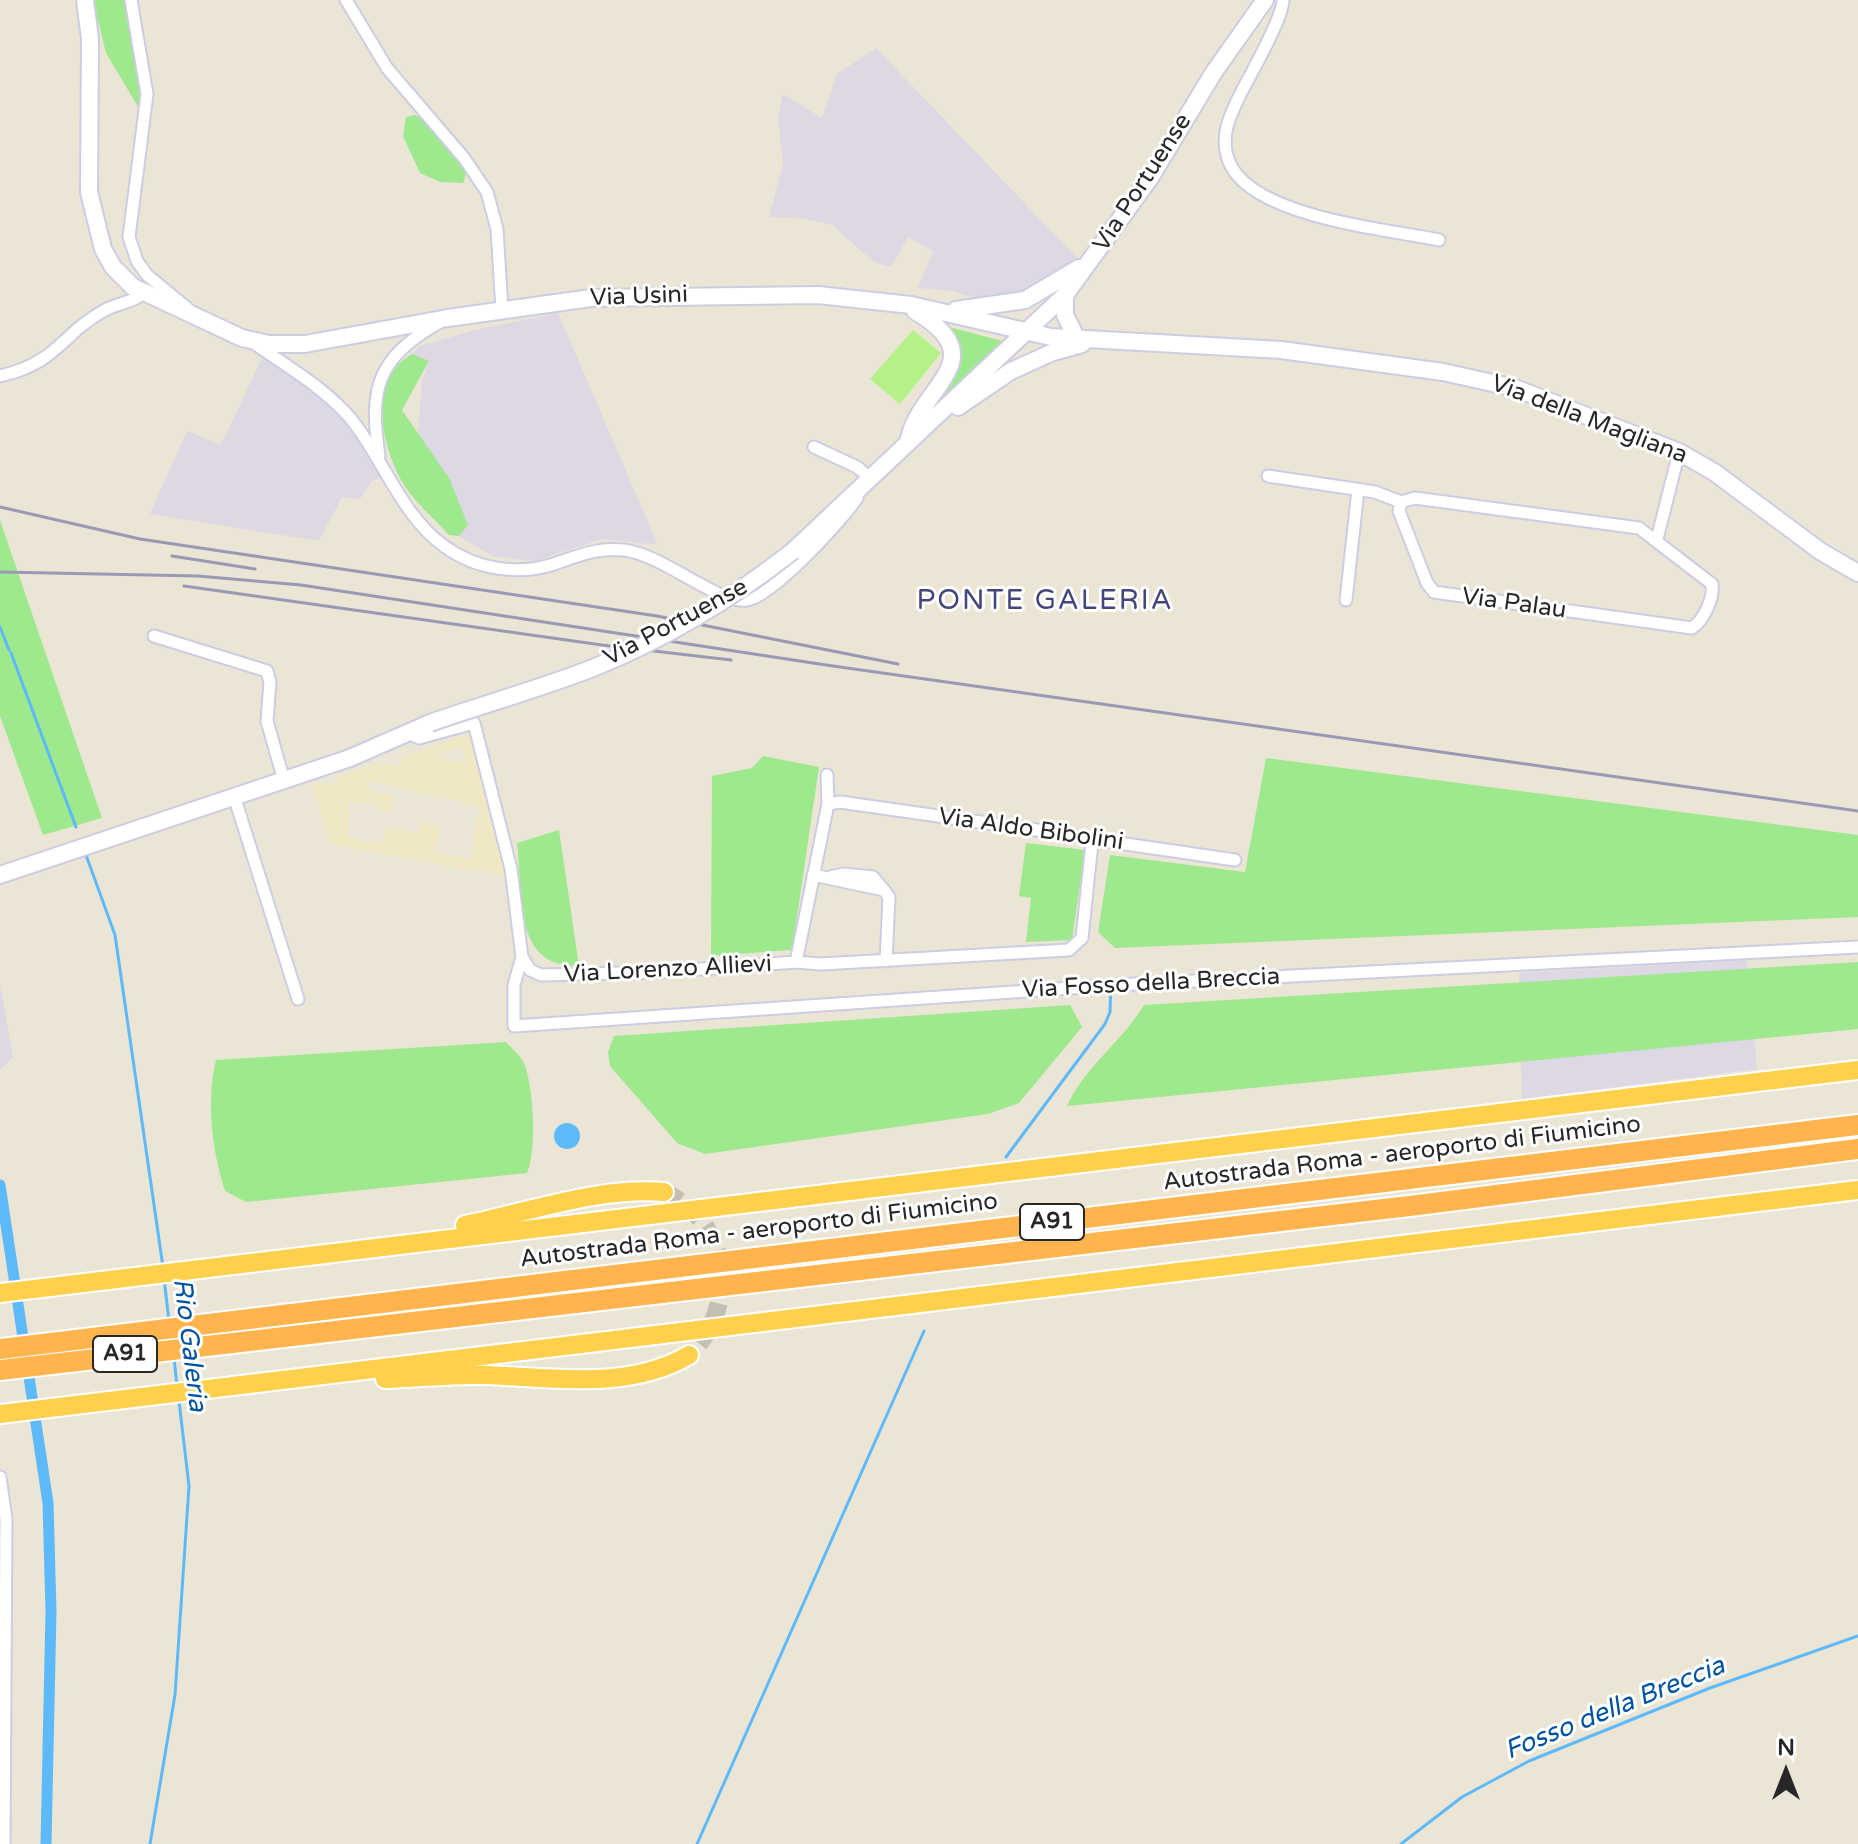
<!DOCTYPE html>
<html>
<head>
<meta charset="utf-8">
<style>
  body { margin:0 }
  #map { position:relative; width:1858px; height:1844px; overflow:hidden; background:#ebe5d6; font-family:"Varela Round",sans-serif }
  canvas { display:block }
  .north { position:absolute; left:1746px; top:1732px; width:80px; height:80px; -webkit-text-stroke:6px #fff; paint-order:stroke; rotate:0deg; font-size:22px; font-weight:700; line-height:32px; text-align:center; color:#272727 }
  .north::after { content:''; display:block; margin:auto; width:28px; height:36px; background:#272727; clip-path:polygon(50% 0,100% 100%,50% 72%,0 100%) }
</style>
</head>
<body>
<div id="map">
<canvas width="1858" height="1844"></canvas>
<div class="north">N</div>
</div>
<script>
const context = document.querySelector('canvas').getContext('2d');
context.lineJoin = 'round';
function paint(path, color) {
  context.fillStyle = color;
  context.fill(path, 'evenodd');
}
function stroke(path, color, width, dash) {
  context.strokeStyle = color;
  context.lineWidth = width;
  context.lineCap = dash ? 'butt' : 'round';
  context.setLineDash(dash || []);
  context.stroke(path);
}
function drawText(font, color, halo, rows, align = 'center') {
  context.font = font + ' "Varela Round",sans-serif';
  context.lineWidth = 6;
  context.setLineDash([]);
  context.textBaseline = 'middle';
  context.strokeStyle = halo;
  context.fillStyle = color;
  for (const [text, x, y, turn = 0] of rows) {
    context.save();
    context.translate(x, y);
    context.rotate((+turn || 0) * Math.PI / 180);
    context.textAlign = isNaN(turn) ? turn : align;
    if (halo) context.strokeText(text, 0, 0);
    context.fillText(text, 0, 0);
    context.restore();
  }
}
paint(new Path2D(`
  M876 48 1076 257 1056 279 1024 294 985 301 952 291 918 288 933 251 908 237 891 267 874 262 832 225 805 219 769 217 783 164 778 118 783 94 822 118 837 74Z
  M558 313 658 545 602 539 535 561 492 556 459 536 468 524 418 434 422 380 429 362 412 354 420 346 475 330Z
  M262 358 300 381 339 413 384 478 373 480 360 499 342 497 319 541 150 514 187 431 221 445Z
  M1747 960 1757 1069 1522 1099 1519 973Z
  M0 984 13 1057 0 1070Z`), '#ddd8e3');
paint(new Path2D(`
  M469 734 506 876 331 844 311 782 336 786 337 777 376 764 399 767 401 758ZM461 747 466 763 436 758V754ZM369 781 479 806 471 860 434 852 439 826 421 822 418 834 387 827 383 845 348 837V802L377 803V809L392 813 395 797 367 790Z`), '#efe8c3');
paint(new Path2D(`
  M93 0H128L142 65V108L137 105 106 53Z
  M415 115 427 121 467 171 463 183 440 182 420 173 403 136 406 117Z
  M942 325 1002 341 938 401 950 383Z
  M412 354 429 361 402 410 449 478 468 525 459 536 449 535C435 519 414 502 403 483 381 445 367 380 412 354Z
  M0 520 102 818 43 835 0 716Z
  M763 756 819 767 792 950 711 956 712 776 752 768Z
  M1266 758 1858 835V917L1115 948 1098 932 1110 855 1245 872Z
  M559 830 579 966C512 968 523 893 517 843Z
  M1026 843 1085 850 1072 940 1026 942 1031 898 1019 896Z
  M1858 962V1029L1067 1106C1085 1066 1122 1042 1144 1005Z
  M1070 1005 1082 1027 1019 1103 988 1114 705 1154 677 1143 610 1066 608 1052 614 1036Z
  M506 1042C511 1048 519 1054 523 1061 534 1084 537 1151 527 1173L246 1202 225 1191C212 1150 206 1102 216 1060Z`), '#9ee88d');
paint(new Path2D(`
  M913 330 941 353 900 404 870 379Z`), '#b4f187');
paint(new Path2D(`
  M554 1136a13 13 0 1 1 26 0a13 13 0 1 1-26 0Z`), '#5eb9f9');
stroke(new Path2D(`
  M0 627 9 650
  M11 653 76 827
  M86 855 115 935 163 1267
  M1006 1157 1105 1024 1110 1012 1111 979
  M164 1278 169 1322
  M174 1358 177 1386
  M150 1844 175 1695 189 1486 179 1401
  M697 1844 924 1331
  M1401 1844 1462 1797 1529 1761 1710 1688 1858 1636`), '#5eb9f9', 3);
stroke(new Path2D(`
  M0 1185 48 1503 51 1611 46 1844`), '#5eb9f9', 11);
stroke(new Path2D(`
  M664 1192C731 1223 740 1305 689 1355`), '#c4bfb3', 18, [18, 9]);
const minor = new Path2D(`
  M131 0 147 94 129 237 137 261 147 275 187 308
  M346 0 387 68 464 158 487 192 497 229 502 310
  M1283 0C1283 18 1250 75 1240 95 1230 115 1220 136 1228 159 1247 217 1387 229 1439 240
  M255 344C288 367 325 388 351 419 383 458 401 515 444 546 475 569 517 576 554 564 578 556 598 547 624 550 664 555 717 604 747 600 771 597 842 521 857 498
  M0 376C58 363 61 334 105 310 118 303 132 303 144 293
  M814 447 857 467 871 479 867 484
  M379 456C369 387 377 358 440 322
  M1268 476 1375 492 1401 502 1415 498 1639 528 1712 584C1714 598 1704 620 1692 628L1434 592 1427 583 1399 511 1401 502
  M1657 539 1679 452
  M1346 600 1358 490
  M154 636 267 671 270 682 267 721 284 781
  M409 733 419 738 474 723 511 869 522 957 530 970 541 975 662 972 796 962 821 964 1069 950 1082 938 1092 843
  M235 799 298 999
  M828 804 840 802 1065 834 1086 838 1092 843 1105 841 1235 860
  M813 875 884 890 873 877 844 874 830 877
  M884 890 889 897 886 961
  M522 957 514 985V1026L1116 985 1858 947
  M796 962 828 804 827 775
  M0 1477 6 1519 4 1844`);
const secondary = new Path2D(`
  M85 0 90 39 89 192 103 249 113 267 133 287 242 338 269 344H305L448 318 591 298 818 295 911 305 1051 337 1281 350 1443 372 1515 388 1679 452 1714 472 1820 551 1858 573
  M1065 295V315L1077 339
  M956 310 1025 300 1079 268
  M958 407 1011 371 1053 352 1082 344
  M908 443C917 387 998 360 915 311
  M793 551 1065 295 1150 178 1214 72 1265 0
  M0 875 350 758 430 723`);
const trunk = new Path2D(`
  M465 1225C530 1212 597 1187 664 1192
  M0 1293 1858 1070
  M385 1379C418 1378 451 1374 484 1375 551 1377 628 1391 689 1355
  M0 1414 1858 1190`);
const motorway = new Path2D(`
  M0 1349 1858 1125
  M0 1370 1418 1205 1858 1149`);
stroke(minor, '#cccde2', 15);
stroke(secondary, '#cccde2', 20);
stroke(trunk, '#fff', 22);
stroke(motorway, '#fff', 24);
stroke(minor, '#fff', 11);
stroke(secondary, '#fff', 16);
stroke(trunk, '#fed04c', 18);
stroke(motorway, '#ffb44e', 20);
stroke(new Path2D(`
  M0 507 140 539 657 616 898 664
  M172 556 255 569
  M0 572 198 576 301 585 826 665 1858 811
  M184 586 602 645 731 660`), '#9999b4', 3);
const secondaryBridge = new Path2D(`
  M430 723C484 704 539 689 593 668 665 639 732 599 793 551`);
stroke(secondaryBridge, '#cccde2', 20, []);
stroke(secondaryBridge, '#fff', 16);
for (const [x, y, w] of [
  [1052,1222,64],
  [125,1354,64]
]) {
  const box = new Path2D();
  box.roundRect(x - w / 2, y - 18, w, 36, 6);
  context.fillStyle = '#fff';
  context.fill(box);
  stroke(box, '#272727', 2);
}
drawText('bold 22px', '#272727', null, [
  ["A91",1052,1222],
  ["A91",125,1354]
]);
drawText('24px', '#272727', '#fff', [
  ["Via Portuense",1143,183,-57],
  ["Via Usini",639,297,-2],
  ["Via della Magliana",1589,420,21],
  ["Via Palau",1514,604,8],
  ["Via Portuense",676,623,-28],
  ["Via Aldo Bibolini",1031,830,8],
  ["Via Lorenzo Allievi",668,970,-3],
  ["Via Fosso della Breccia",1151,984,-3],
  ["Autostrada Roma - aeroporto di Fiumicino",1402,1154,-7],
  ["Autostrada Roma - aeroporto di Fiumicino",759,1231,-7]
]);
drawText('italic 26px', '#0153a1', '#fff', [
  ["Rio Galeria",189,1345,83],
  ["Fosso della Breccia",1615,1709,-22]
]);
context.letterSpacing = '2px';
drawText('28px', '#44467b', '#fff', [
  ["PONTE GALERIA",1045,602]
]);
context.letterSpacing = '0px';
</script>
</body>
</html>
